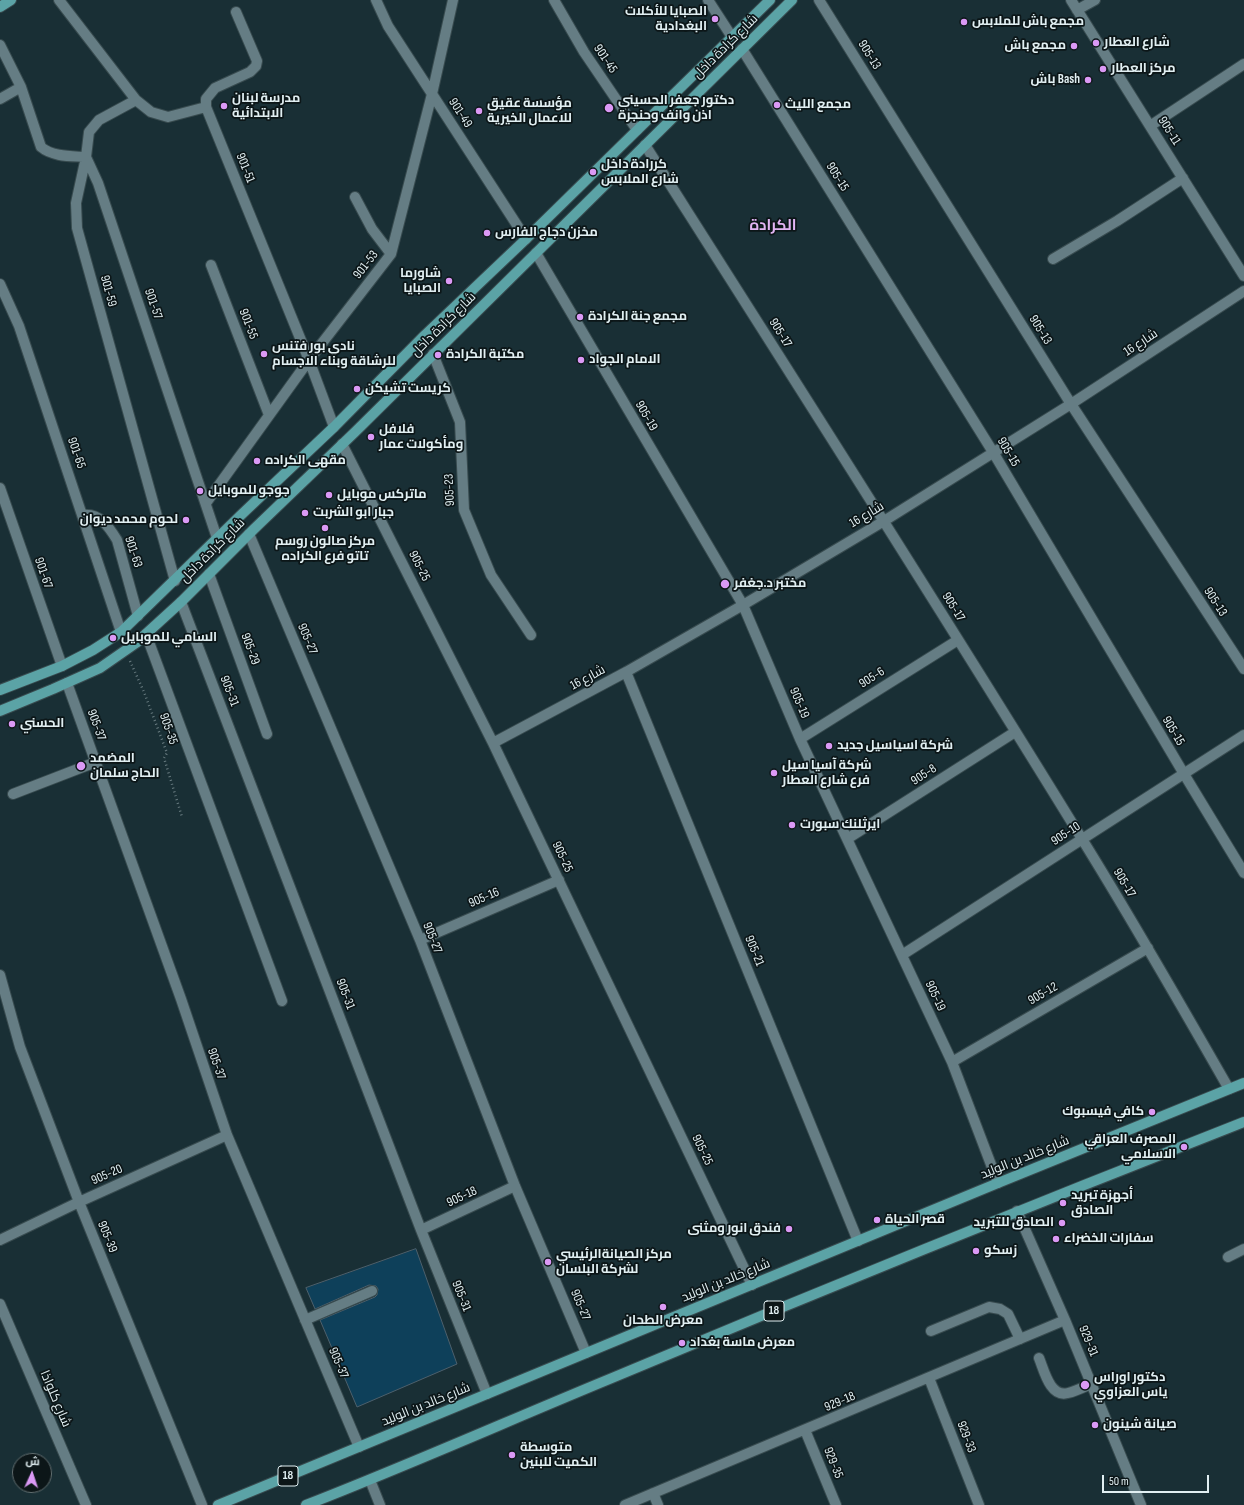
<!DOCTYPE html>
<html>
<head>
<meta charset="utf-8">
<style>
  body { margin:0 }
  #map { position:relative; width:1244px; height:1505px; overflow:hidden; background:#192f35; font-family:"Sofia Sans Condensed",Cairo,sans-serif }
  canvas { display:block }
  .north { position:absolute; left:12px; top:1453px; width:40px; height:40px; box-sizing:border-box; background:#0c1618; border:1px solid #616d6f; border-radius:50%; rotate:3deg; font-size:11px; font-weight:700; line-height:16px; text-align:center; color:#e1eff2 }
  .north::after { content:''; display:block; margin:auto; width:14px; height:18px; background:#db99f5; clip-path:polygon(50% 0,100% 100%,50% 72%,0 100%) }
  .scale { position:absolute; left:1102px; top:1475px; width:107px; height:18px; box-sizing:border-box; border:2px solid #e1eff2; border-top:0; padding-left:5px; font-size:12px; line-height:14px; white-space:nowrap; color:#e1eff2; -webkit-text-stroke:3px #0c1618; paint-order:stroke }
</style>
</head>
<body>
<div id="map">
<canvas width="1244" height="1505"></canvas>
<div class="north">ش</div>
<div class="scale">50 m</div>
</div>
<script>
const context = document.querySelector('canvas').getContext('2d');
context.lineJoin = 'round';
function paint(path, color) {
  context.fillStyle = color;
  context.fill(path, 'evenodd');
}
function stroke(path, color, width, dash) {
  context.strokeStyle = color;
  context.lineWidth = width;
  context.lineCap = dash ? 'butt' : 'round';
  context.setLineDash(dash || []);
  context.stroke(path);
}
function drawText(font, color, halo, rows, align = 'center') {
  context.font = font + ' "Sofia Sans Condensed",Cairo,sans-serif';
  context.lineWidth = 3.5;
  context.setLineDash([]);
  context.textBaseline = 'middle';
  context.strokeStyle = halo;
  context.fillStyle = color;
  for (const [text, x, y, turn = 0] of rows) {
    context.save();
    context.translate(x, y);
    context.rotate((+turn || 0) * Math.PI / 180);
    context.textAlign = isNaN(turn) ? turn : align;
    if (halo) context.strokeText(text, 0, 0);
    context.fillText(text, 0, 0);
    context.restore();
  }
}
const building = new Path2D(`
  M416 1249 457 1364 357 1407 320 1320 375 1297 377 1295 378 1289 376 1286 369 1285 315 1309 306 1288Z`);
paint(building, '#0e405a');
stroke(building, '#4d606c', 1);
const minor = new Path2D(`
  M59 0 136 100 151 112 168 117 206 107 309 360 334 427
  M376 0 388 26 526 239
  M554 0 584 52 637 130
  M708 0 732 37
  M819 0 1071 404 1244 669
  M1071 0 1244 276
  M1077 10 1095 0
  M0 45 21 87 41 147C53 157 71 156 86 157L76 203 77 228 175 581
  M742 49 993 452 1184 774 1244 873
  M0 99 21 87
  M136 100 99 120 89 132 86 157 98 183 217 538
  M206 107V99L215 88 250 72 256 66 257 61 236 12
  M1150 126 1244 64
  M645 145C792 376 939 606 1082 839 1133 921 1181 1005 1229 1089
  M355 197 372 229 391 254
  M536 253 743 605 800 739 952 1062 998 1183
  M1053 259 1117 221 1183 178
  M211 265 269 415
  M0 284 19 326 121 632
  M433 354 460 422 464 510 491 575 531 635
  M342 444 493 743 752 1285
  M0 488 62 666
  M206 503 309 360 391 254 432 94 453 0
  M83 515C100 513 109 527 117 540L138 616
  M249 534 420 940 515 1186 586 1353
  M209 574 267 734
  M181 602 421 1230 487 1394
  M146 634 282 1001
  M626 672 858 1241
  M67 683 181 999 227 1135 359 1447
  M800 739 958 640
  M493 743 626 672 743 605 884 521 1071 404 1244 291
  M13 794 96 762
  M847 839 1015 732
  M420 940 559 880
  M902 955 1244 735
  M0 975 20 1047 79 1202 202 1505
  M952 1062 1148 948
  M1017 1211 1065 1320 1141 1505
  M421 1230 515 1186
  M0 1240 79 1202 227 1135
  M1228 1257 1244 1249
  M0 1304 86 1505
  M305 1320 372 1291
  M931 1331 989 1307 1000 1309 1008 1314 1020 1339
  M1039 1358C1044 1370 1050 1398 1068 1393 1076 1391 1084 1387 1091 1384
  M929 1378 979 1505
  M805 1430 836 1505
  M370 1480 380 1505
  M653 1493 658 1505
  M625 1505 1065 1320`);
const major = new Path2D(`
  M0 7 11 0
  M0 690 62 666 93 650 121 632 241 515 334 427 425 335 526 239 770 0
  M0 711 53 689 100 668 136 643 181 602 254 529 355 432 792 0
  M218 1505 998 1183 1244 1083
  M306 1505C409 1465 510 1420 612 1378 822 1290 1032 1205 1244 1122`);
stroke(minor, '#384b4f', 12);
stroke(major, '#384b4f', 12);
stroke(new Path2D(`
  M130 661 144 692 167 753 164 758 182 817`), '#677a7f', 2.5, [1, 3]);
stroke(minor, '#657d84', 10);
stroke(major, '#5ba3a6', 10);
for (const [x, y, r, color] of [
  [715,19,4,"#db99f5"],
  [964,22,4,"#db99f5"],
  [1096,43,4,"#db99f5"],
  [1074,46,4,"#db99f5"],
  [1103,69,4,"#db99f5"],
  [1088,80,4,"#db99f5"],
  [777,105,4,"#db99f5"],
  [224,106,4,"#db99f5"],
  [609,108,5,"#db99f5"],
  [479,111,4,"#db99f5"],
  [593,172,4,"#db99f5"],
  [487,233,4,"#db99f5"],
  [449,281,4,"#db99f5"],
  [580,317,4,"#db99f5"],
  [264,354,4,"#db99f5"],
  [438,355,4,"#db99f5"],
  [581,360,4,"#db99f5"],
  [357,389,4,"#db99f5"],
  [371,437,4,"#db99f5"],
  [257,461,4,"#db99f5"],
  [200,491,4,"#db99f5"],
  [329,495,4,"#db99f5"],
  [305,513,4,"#db99f5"],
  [186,520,4,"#db99f5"],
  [325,528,4,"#db99f5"],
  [725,584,5,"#db99f5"],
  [113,638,4,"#db99f5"],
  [12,724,4,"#db99f5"],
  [829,746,4,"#db99f5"],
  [81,766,5,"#db99f5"],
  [774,773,4,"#db99f5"],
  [792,825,4,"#db99f5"],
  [1152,1112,4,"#db99f5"],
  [1184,1147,4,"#db99f5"],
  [1063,1203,4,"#db99f5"],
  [877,1220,4,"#db99f5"],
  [1062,1223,4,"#db99f5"],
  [789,1229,4,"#db99f5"],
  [1056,1239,4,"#db99f5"],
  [976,1251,4,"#db99f5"],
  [548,1262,4,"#db99f5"],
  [663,1307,4,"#db99f5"],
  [682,1343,4,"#db99f5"],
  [1085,1385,5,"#db99f5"],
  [1095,1425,4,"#db99f5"],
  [512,1455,4,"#db99f5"]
]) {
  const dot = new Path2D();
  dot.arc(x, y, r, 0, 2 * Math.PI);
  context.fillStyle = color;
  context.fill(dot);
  stroke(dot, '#0c1618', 1.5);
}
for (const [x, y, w] of [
  [774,1311,20],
  [288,1476,20]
]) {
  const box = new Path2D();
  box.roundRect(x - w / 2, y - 10, w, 20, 3);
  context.fillStyle = '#0c1618';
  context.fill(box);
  stroke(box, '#e1eff2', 1);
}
drawText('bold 12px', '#e1eff2', null, [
  ["18",774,1311],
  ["18",288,1476]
]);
drawText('bold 13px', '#e1eff2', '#0c1618', [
  ["الصبايا للأكلات",707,12,"right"],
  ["البغدادية",707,27,"right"],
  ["مجمع باش للملابس",972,22],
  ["شارع العطار",1104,43],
  ["مجمع باش",1066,46,"right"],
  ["مركز العطار",1111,69],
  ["باش Bash",1080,80,"right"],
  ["مدرسة لبنان",232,99],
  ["الابتدائية",232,114],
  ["دكتور جعفر الحسيني",618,101],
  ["اذن وانف وحنجرة",618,116],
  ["مؤسسة عقيق",487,104],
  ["للاعمال الخيرية",487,119],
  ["مجمع الليث",785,105],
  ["كررادة داخل",601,165],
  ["شارع الملابس",601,180],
  ["مخزن دجاج الفارس",495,233],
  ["شاورما",441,274,"right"],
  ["الصبايا",441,289,"right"],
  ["مجمع جنة الكرادة",588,317],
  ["نادي بور فتنس",272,347],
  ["للرشاقة وبناء الاجسام",272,362],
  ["مكتبة الكرادة",446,355],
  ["الامام الجواد",589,360],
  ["كريست تشيكن",365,389],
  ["فلافل",379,430],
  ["ومأكولات عمار",379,445],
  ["مقهى الكراده",265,461],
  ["جوجو للموبايل",208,491],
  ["ماتركس موبايل",337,495],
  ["جبار ابو الشربت",313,513],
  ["لحوم محمد ديوان",178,520,"right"],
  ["مركز صالون روسم",325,542,"center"],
  ["تاتو فرع الكراده",325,557,"center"],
  ["مختبر د.جغفر",734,584],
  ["السامي للموبايل",121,638],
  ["الحسني",20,724],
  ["شركة اسياسيل جديد",837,746],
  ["المضمد",90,759],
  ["الحاج سلمان",90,774],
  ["شركة آسيا سيل",782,766],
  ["فرع شارع العطار",782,781],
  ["ايرثلنك سبورت",800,825],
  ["كافي فيسبوك",1144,1112,"right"],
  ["المصرف العراقي",1176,1140,"right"],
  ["الاسلامي",1176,1155,"right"],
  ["أجهزة تبريد",1071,1196],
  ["الصادق",1071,1211],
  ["قصر الحياة",885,1220],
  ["الصادق للتبريد",1054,1223,"right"],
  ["فندق انور ومثنى",781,1229,"right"],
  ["سفارات الخضراء",1064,1239],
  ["زسكو",984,1251],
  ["مركز الصيانةالرئيسي",556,1255],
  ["لشركة البلسان",556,1270],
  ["معرض الطحان",663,1321,"center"],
  ["معرض ماسة بغداد",690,1343],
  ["دكتور اوراس",1094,1378],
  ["ياس العزاوي",1094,1393],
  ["صيانة شينون",1103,1425],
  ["متوسطة",520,1448],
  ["الكميت للبنين",520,1463]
], 'left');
drawText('13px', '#e1eff2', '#0c1618', [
  ["شارع كرادة داخل",726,47,-45],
  ["905-13",869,55,58],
  ["901-45",605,59,56],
  ["901-49",460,113,57],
  ["905-11",1169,131,58],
  ["901-51",245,168,68],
  ["905-15",837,177,58],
  ["901-53",366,265,-52],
  ["901-59",108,291,75],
  ["901-57",153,304,71],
  ["901-55",248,324,69],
  ["شارع كرادة داخل",444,325,-45],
  ["905-13",1040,330,58],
  ["905-17",780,333,58],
  ["شارع 16",1141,343,-33],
  ["905-19",646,416,60],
  ["905-15",1008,452,59],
  ["901-65",76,453,71],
  ["905-23",450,490,-93],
  ["شارع 16",867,515,-31],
  ["شارع كرادة داخل",213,551,-45],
  ["901-63",133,552,72],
  ["905-25",419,566,63],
  ["901-67",43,573,71],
  ["905-13",1215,602,57],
  ["905-17",953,607,58],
  ["905-27",307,639,67],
  ["905-29",250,649,70],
  ["شارع 16",588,678,-28],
  ["905-6",872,678,-32],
  ["905-31",229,691,69],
  ["905-19",799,703,67],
  ["905-37",96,725,70],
  ["905-35",168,729,71],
  ["905-15",1173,731,59],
  ["905-8",924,775,-33],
  ["905-10",1066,834,-33],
  ["905-25",562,857,65],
  ["905-17",1124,883,59],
  ["905-16",484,898,-23],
  ["905-27",432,938,68],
  ["905-21",754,951,68],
  ["905-31",345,994,69],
  ["905-12",1043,994,-30],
  ["905-19",935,996,65],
  ["905-37",216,1064,71],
  ["905-25",702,1150,64],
  ["شارع خالد بن الوليد",1025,1158,-22],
  ["905-20",107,1175,-24],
  ["905-18",462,1197,-25],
  ["905-39",107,1237,68],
  ["شارع خالد بن الوليد",726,1281,-22],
  ["905-31",461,1296,68],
  ["905-27",580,1305,67],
  ["929-31",1088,1341,68],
  ["905-37",338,1363,67],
  ["شارع كلواذا",55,1399,67],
  ["929-18",840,1402,-23],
  ["شارع خالد بن الوليد",426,1405,-22],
  ["929-33",966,1437,69],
  ["929-35",833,1463,68]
]);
drawText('bold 15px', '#e1b4f3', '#0c1618', [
  ["الكرادة",773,226]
]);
</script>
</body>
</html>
